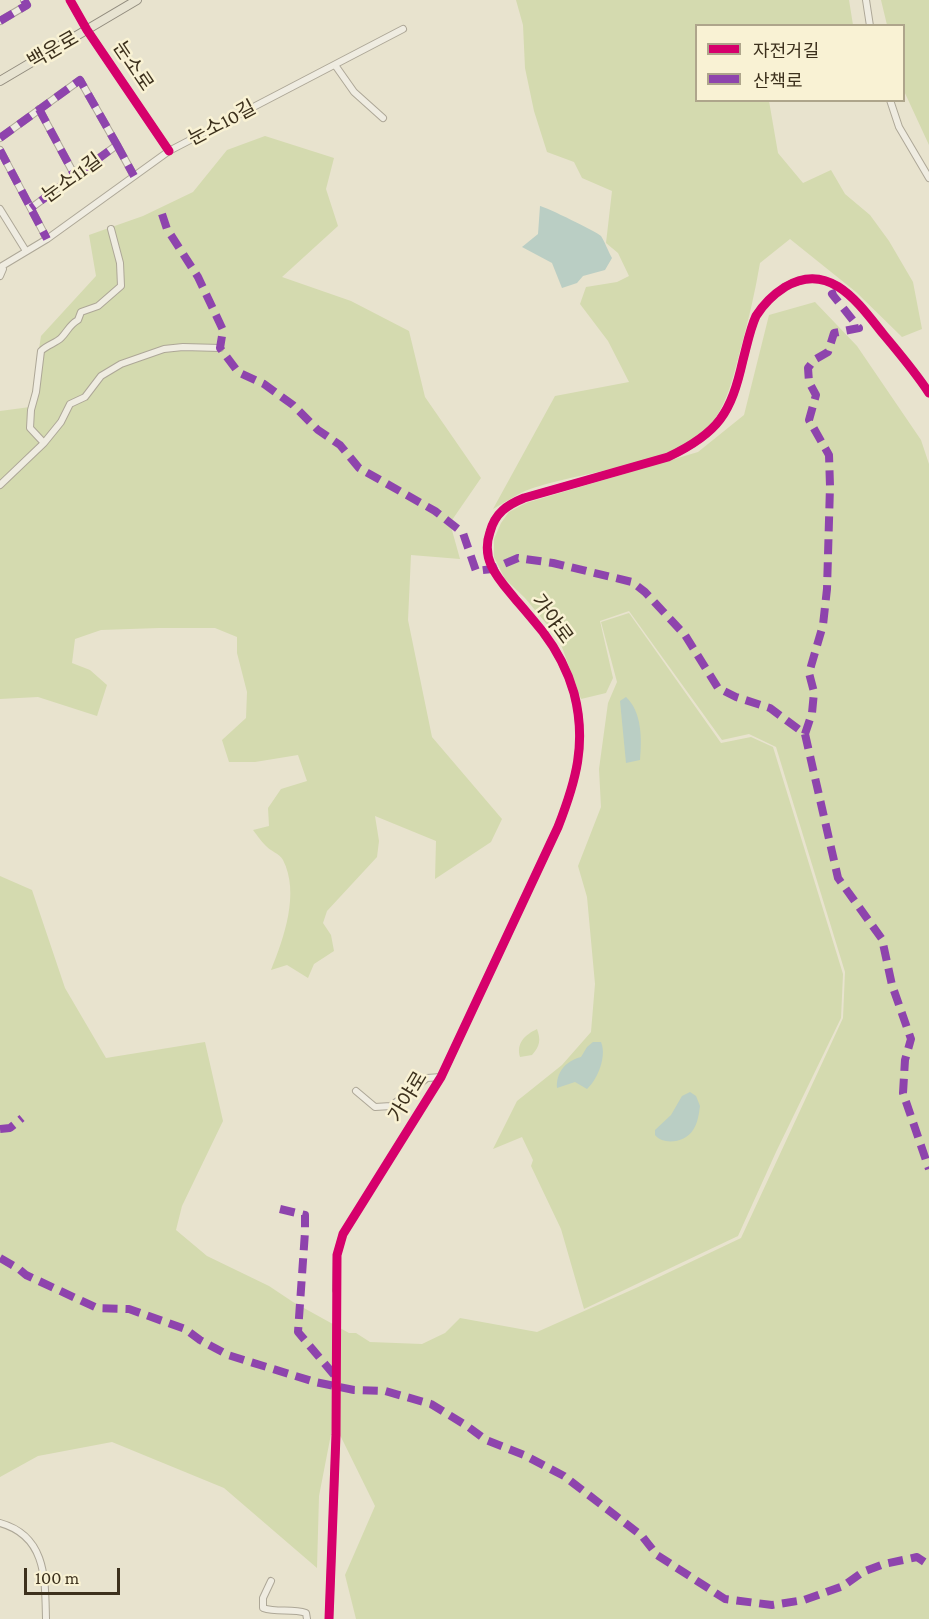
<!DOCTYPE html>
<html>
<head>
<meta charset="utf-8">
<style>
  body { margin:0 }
  #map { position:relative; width:929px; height:1619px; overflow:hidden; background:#e8e3ce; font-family:"Crimson Pro","Noto Sans KR",serif }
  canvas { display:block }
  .legend { position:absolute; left:695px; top:24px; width:210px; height:78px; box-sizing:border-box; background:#f9f2d4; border:2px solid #aea58b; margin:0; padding:8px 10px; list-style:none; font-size:18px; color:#3d311d }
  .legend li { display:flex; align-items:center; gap:12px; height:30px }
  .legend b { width:30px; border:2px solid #aea58b }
  .scale { position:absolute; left:24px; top:1568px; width:96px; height:27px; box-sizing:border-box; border:3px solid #3d311d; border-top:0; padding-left:8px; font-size:18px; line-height:21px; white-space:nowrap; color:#3d311d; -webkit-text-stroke:4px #f9f2d4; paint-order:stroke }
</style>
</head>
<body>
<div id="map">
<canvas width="929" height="1619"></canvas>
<ul class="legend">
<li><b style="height:8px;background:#d6006c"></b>자전거길</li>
<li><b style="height:8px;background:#8e44ad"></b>산책로</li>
</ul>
<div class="scale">100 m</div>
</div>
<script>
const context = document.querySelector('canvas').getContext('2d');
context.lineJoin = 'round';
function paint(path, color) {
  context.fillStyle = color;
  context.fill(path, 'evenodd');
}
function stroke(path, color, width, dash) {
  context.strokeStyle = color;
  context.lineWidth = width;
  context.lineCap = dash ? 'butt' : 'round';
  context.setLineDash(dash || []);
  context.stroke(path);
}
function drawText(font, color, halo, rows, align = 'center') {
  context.font = font + ' "Crimson Pro","Noto Sans KR",serif';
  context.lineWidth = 5;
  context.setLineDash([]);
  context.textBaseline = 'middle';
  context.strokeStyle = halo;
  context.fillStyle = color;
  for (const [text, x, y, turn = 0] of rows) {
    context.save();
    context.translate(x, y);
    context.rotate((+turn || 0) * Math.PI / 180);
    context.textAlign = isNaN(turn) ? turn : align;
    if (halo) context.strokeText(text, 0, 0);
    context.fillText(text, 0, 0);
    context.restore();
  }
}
paint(new Path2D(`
  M516 0H849L853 25 696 26V100L769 101 778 153 803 183 831 170 845 194 870 215 889 241 913 282 922 329 902 337 856 292 790 239 760 263C755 293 748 322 740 351 733 378 727 405 709 427 675 465 574 472 525 491 514 496 504 503 493 509L555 396 629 382 608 341 580 304 586 287 617 282 629 276 618 253 606 243 612 191 582 178 574 162 547 152 534 111 525 68 523 25Z
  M881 0H929V145L904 91V26L887 25Z
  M265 136 334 158 326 189 338 226 282 277 351 301 409 331 425 397 481 478 450 523 460 559 411 555 408 620 432 737 502 819 491 842 435 879 436 841 375 816 379 841 377 857 327 911 323 923 331 935 334 951 314 964 308 978 287 965 271 970C284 938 300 893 283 860 279 853 270 851 265 845 261 841 257 835 253 830L269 826 268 808 281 789 307 781 298 755 255 762H229L222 740 246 718 247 692 237 653V637L215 628H159L101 630 75 639 72 663 90 670 107 685 97 716 38 697 0 699V411L30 407 41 336 96 276 89 235 143 216 193 192 227 150Z
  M815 302 857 346 921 440 929 464V1619H356L345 1575 375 1506 341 1437 332 1429 319 1496 317 1568 224 1488 112 1442 38 1456 0 1477V876L32 890 65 988 106 1058 205 1042 223 1121 182 1206 176 1230 207 1256 269 1286 293 1302 349 1333H356L370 1342 422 1344 445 1333 460 1318 537 1332 636 1288 741 1238 843 1018 845 972 776 747 749 734 722 740 629 611 600 621 613 678 606 693 581 699 559 639 525 598 505 579 494 557V539L501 523 509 512 526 503 698 452 744 415 769 315Z
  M629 613 721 743 751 737 773 747 843 974 841 1018 776 1152 738 1236 584 1309 561 1229 531 1166 533 1160 522 1137 493 1149 517 1101 562 1065 591 1032 595 984 587 897 578 866 601 807 599 769 608 703 617 682 601 622Z
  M537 1029C541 1040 540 1046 532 1055L520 1057C516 1043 525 1035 537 1029Z`), '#d4daaf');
paint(new Path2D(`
  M540 206C546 207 597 232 601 236 605 242 608 251 612 258L605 270 583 276 577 283 562 288 552 263 522 247 538 234Z
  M626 697C642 712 642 739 640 760L626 763 620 701Z
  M593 1042H601C607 1056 598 1079 587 1089L575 1082 557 1088C556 1072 566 1061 581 1057L587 1047Z
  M690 1092 696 1096 700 1106C699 1113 698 1123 693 1130 686 1142 664 1146 655 1135V1130L671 1115 682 1096Z`), '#bacec4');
stroke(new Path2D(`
  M336 1435V1290`), '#c6bfab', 6, [6, 3]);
const minor = new Path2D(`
  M70 0 87 30 169 151
  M866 0 870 26
  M0 21 27 5 24 0
  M335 65 354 92 383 118
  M890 100 899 127 929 178
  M39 109 75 176
  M0 138 80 80 117 145 31 208
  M117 145 134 176
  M0 150 47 239
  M0 209 26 251
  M2 266 47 239 169 151 403 29
  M0 276 3 269 2 266
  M44 443 61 422 70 404 85 397 101 376 121 364 164 349 183 347 220 348
  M0 485 44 443 30 428 31 410 36 392 41 351C47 345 56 343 61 338 68 331 69 325 78 320L81 312 98 306 121 286 120 263 111 229
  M356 1091 375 1107 391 1106 427 1078 441 1077
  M336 1290 337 1255 343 1234 441 1077 558 827C576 781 587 743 574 693 568 672 556 649 543 632 534 621 525 610 516 600 499 579 480 561 490 532 495 513 507 505 524 498L668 457C719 433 731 413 743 360 747 345 750 329 756 316 763 305 774 294 785 287 830 260 859 304 884 335 900 354 916 373 929 393
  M0 1523C47 1536 45 1580 46 1619
  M271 1581 263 1598V1608C277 1613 292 1608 306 1613L307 1619
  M329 1619 336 1435`);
const major = new Path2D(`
  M0 81 137 0`);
stroke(minor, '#ada797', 8);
stroke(major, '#928c7e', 10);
stroke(minor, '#efece1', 6);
stroke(major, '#e7e3d1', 8);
stroke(new Path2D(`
  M0 21 27 5 24 0
  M39 109 75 176
  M0 138 80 80 117 145 31 208
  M117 145 134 176
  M0 150 47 239
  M162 214 167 229 198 277 223 330 220 348 238 372 264 384 293 405 318 430 340 445 359 468 435 511 463 533 476 571 492 569 518 558 553 563 632 582 645 592 685 635 718 688 736 697 770 708 805 734 812 713 814 692 809 673 823 625 827 589 830 486 829 455 809 420 816 395 809 382 808 368 814 360 828 352 834 333 859 328 832 294 843 290
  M805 734 838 878 882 939 892 985 911 1039 905 1060 903 1093 929 1169
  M0 1129 10 1128 22 1118
  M280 1209 305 1215V1232L298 1332 335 1376
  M0 1258 19 1269 26 1275 97 1308 129 1309 185 1329 200 1340 228 1355 315 1382 354 1390 385 1391 431 1404 467 1426 486 1440 524 1455 564 1476 642 1536 657 1555 725 1599 772 1605 804 1600 843 1586 863 1572 884 1564 917 1557 929 1565`), '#8e44ad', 8, [15, 8]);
stroke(new Path2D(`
  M70 0 87 30 169 151
  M329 1619 336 1435 337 1255 343 1234 441 1077 558 827C576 781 587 743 574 693 568 672 556 649 543 632 534 621 525 610 516 600 499 579 480 561 490 532 495 513 507 505 524 498L668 457C719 433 731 413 743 360 747 345 750 329 756 316 763 305 774 294 785 287 830 260 859 304 884 335 900 354 916 373 929 393`), '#d6006c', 9);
drawText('20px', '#3d311d', '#f9f2d4', [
  ["백운로",53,50,-30],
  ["눈소로",133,66,56],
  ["눈소10길",222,123,-28],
  ["눈소11길",72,178,-36],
  ["가야로",552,619,54],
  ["가야로",408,1097,-59]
]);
</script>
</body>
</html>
